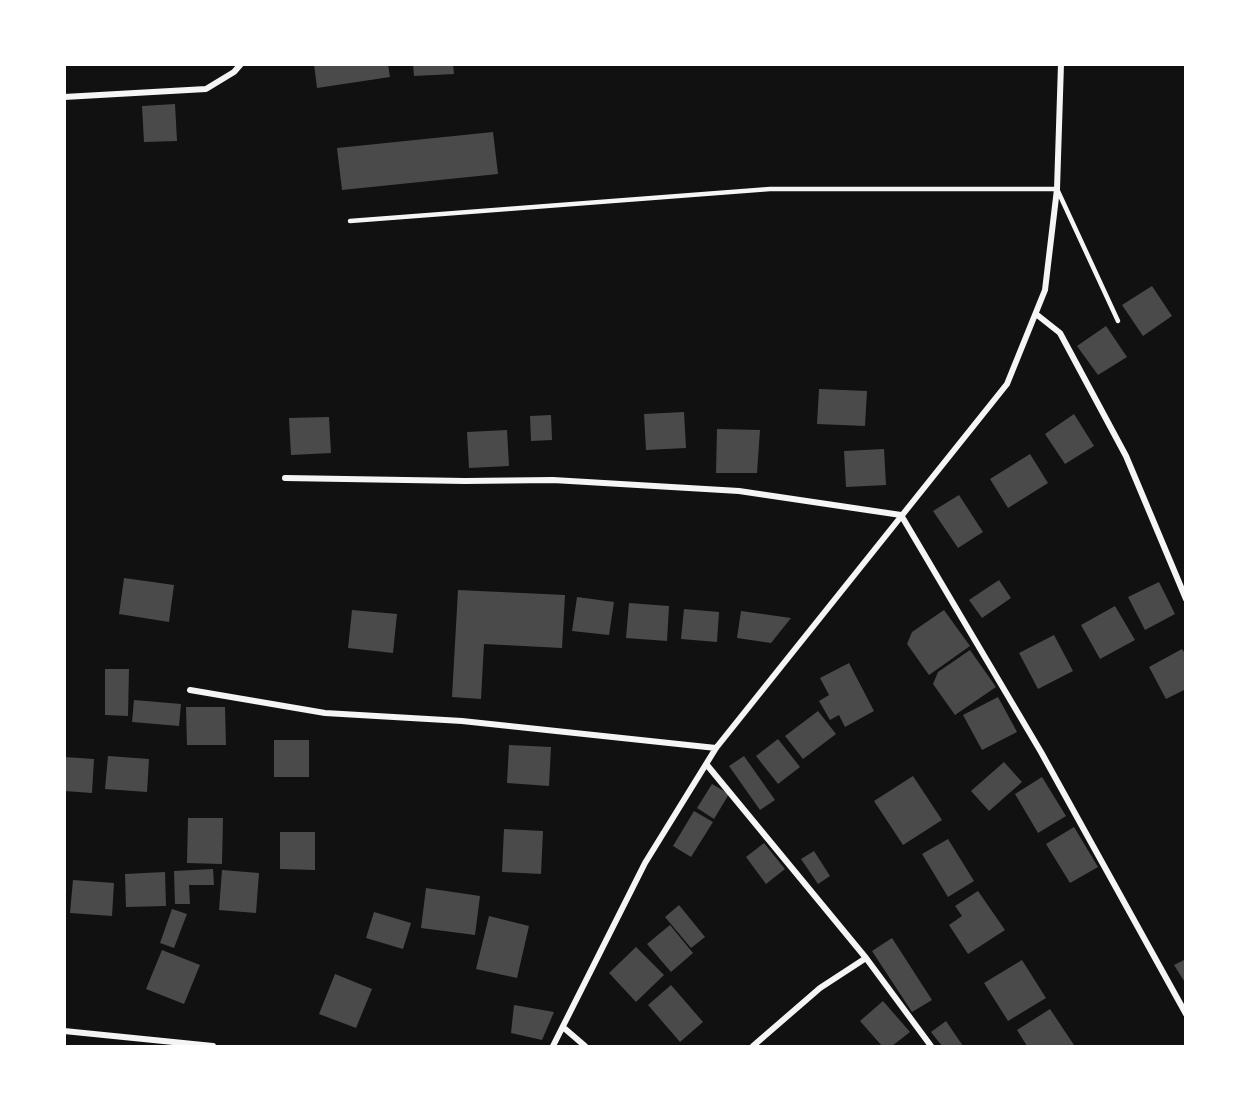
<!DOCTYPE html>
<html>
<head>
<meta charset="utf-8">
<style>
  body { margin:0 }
  #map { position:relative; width:1250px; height:1111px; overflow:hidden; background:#111; font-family:Raleway,sans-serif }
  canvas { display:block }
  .frame { position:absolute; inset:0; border:66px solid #fff; pointer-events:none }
</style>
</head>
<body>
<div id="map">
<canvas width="1250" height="1111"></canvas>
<div class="frame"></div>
</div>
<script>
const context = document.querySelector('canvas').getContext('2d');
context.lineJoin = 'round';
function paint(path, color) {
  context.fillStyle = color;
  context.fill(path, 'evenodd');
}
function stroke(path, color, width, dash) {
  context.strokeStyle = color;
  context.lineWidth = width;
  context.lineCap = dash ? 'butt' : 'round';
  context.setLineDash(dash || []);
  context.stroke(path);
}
paint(new Path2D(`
  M314 64H388L390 77 317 88Z
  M413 64H453L454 74 414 76Z
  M175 104 177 141 144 142 142 106Z
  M493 132 498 174 342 190 337 148Z
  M1152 286 1172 316 1143 336 1122 305Z
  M1106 326 1127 357 1098 375 1077 346Z
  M819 389 867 391 865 426 817 424Z
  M684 412 686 448 646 450 644 414Z
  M1074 414 1094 446 1065 464 1045 434Z
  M551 415 552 440 531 441 530 416Z
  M329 417 331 453 291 455 289 418Z
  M717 429 760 430 757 473H716Z
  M507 430 509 466 469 468 467 432Z
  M884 449 886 485 846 487 844 451Z
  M1030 454 1048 483 1008 508 990 479Z
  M959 495 983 532 958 548 933 511Z
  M124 578 174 585 169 622 119 614Z
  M999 580 1011 598 982 618 969 600Z
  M1159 582 1175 614 1145 630 1128 597Z
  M458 590 565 595 562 648 484 644 481 699 452 697Z
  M577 597 614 602 609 635 572 631Z
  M629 603 669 606 667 641 626 638Z
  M1115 606 1135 640 1100 659 1081 625Z
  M684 609 719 612 717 642 681 639Z
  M352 610 397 614 393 653 348 648Z
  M944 610 970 646 929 675 907 644 912 632Z
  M741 611 791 618 771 643 737 638Z
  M1054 635 1073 671 1038 689 1019 653Z
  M1182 649 1186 655V689L1166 699 1149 667Z
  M970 650 996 687 955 715 933 684 938 672Z
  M849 663 874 711 845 727 839 715 830 720 819 701 829 695 820 678Z
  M105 669H129L128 716 105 715Z
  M998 697 1017 732 982 750 963 715Z
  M134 700 181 704 179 726 132 722Z
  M186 707H225L226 745H187Z
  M818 711 836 734 803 759 785 736Z
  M778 739 800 767 778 784 756 756Z
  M274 740H309V777H274Z
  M509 745 551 747 549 786 507 783Z
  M108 756 149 759 147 792 105 789Z
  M744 756 775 800 760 810 729 766Z
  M64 757 94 759 92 793 64 791Z
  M1004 762 1022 782 989 811 971 791Z
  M913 776 942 820 903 845 874 801Z
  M1042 777 1066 816 1038 833 1015 794Z
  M712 784 729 794 714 819 697 808Z
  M694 811 713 822 691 857 673 846Z
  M188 818H223L222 864 187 863Z
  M1074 827 1098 867 1070 883 1046 844Z
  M504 829 543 831 541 874 502 872Z
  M280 832H315V870L280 869Z
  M948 839 974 881 948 897 922 854Z
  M764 843 785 869 766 884 746 857Z
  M814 851 830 876 818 884 801 859Z
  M213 869 214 885H189L190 904H175L174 871Z
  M222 870 259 873 256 913 219 910Z
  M165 872 166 906 126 907 125 874Z
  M73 880 114 883 112 916 70 913Z
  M426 888 480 896 475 935 421 928Z
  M978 891 1005 930 968 954 949 925 962 916 955 906Z
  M679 905 705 937 691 948 665 917Z
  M172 909 187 914 174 948 160 943Z
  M374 912 411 923 403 949 366 938Z
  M489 916 529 926 517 978 476 969Z
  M670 925 693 953 671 972 647 944Z
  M892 938 932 1000 912 1012 872 951Z
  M636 947 664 975 636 1002 609 973Z
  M162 950 200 965 184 1004 146 989Z
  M1186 959V984L1174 965Z
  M1022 960 1046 998 1008 1021 984 983Z
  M335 974 372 989 356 1028 319 1014Z
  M671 985 703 1022 680 1042 648 1005Z
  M883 1001 910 1032 892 1046H882L860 1021Z
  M514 1005 554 1012 542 1040 511 1033Z
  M1050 1009 1074 1045 1027 1046 1017 1030Z
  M946 1021 963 1046H942L931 1032Z`), '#4a4a4a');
stroke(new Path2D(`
  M350 221 770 189H1057L1118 321`), '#f5f5f5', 4.5);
stroke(new Path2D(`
  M64 97 206 89 234 72 241 64
  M1036 314 1060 333 1126 456 1186 599
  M285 478 465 481 553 480 739 491 901 515
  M901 515 1041 752 1186 1014
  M190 690 325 713 462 721 716 748
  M707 765 866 958
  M564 1028 585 1046
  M64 1031 213 1046
  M553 1046 645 863 716 748 1007 384 1045 290 1057 189 1061 64
  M753 1046 820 988 866 958 931 1046`), '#f5f5f5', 6);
</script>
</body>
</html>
